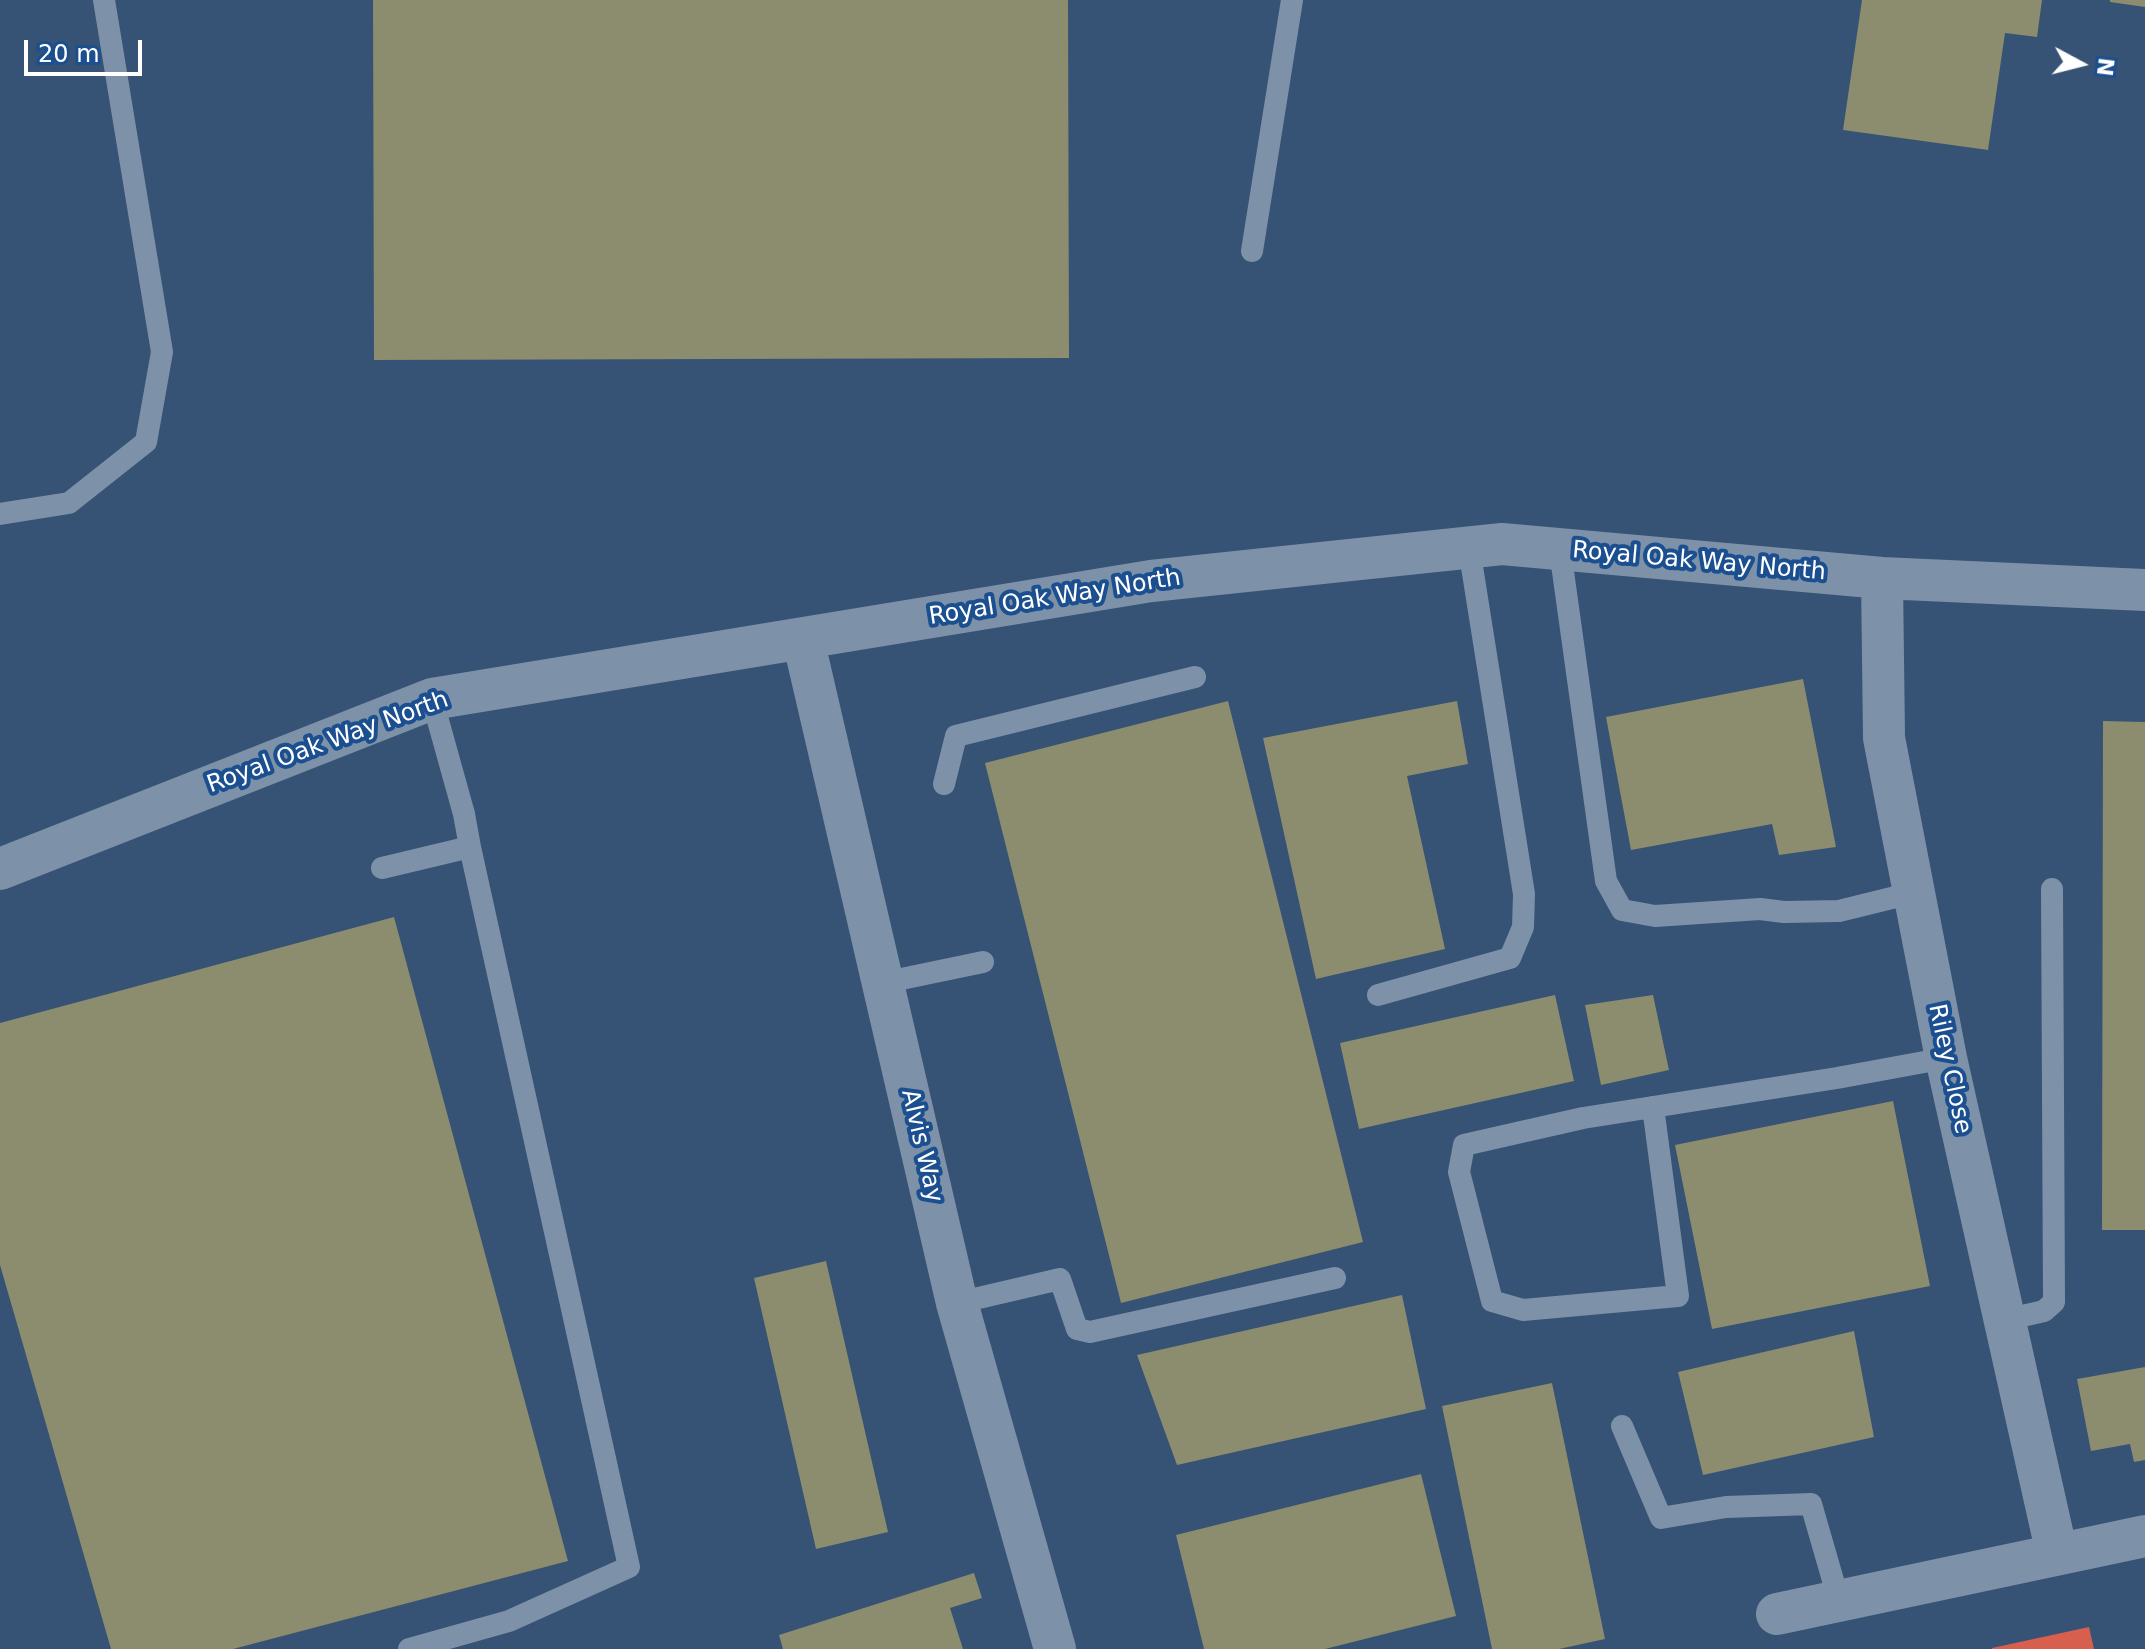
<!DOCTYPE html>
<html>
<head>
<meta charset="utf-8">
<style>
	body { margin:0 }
	#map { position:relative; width:2145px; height:1649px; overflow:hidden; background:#365274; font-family:"DejaVu Sans",sans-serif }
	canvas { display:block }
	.north { position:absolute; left:2041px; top:24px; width:80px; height:80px; -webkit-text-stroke:6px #1b4f8f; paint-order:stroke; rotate:97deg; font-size:22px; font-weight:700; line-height:32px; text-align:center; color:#fff }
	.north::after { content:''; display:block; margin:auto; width:28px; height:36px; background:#fff; clip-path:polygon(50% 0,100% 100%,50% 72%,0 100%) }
	.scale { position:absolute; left:24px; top:40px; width:118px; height:36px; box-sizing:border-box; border:4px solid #fff; border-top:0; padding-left:10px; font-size:24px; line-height:28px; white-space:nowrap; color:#fff; -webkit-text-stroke:6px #1b4f8f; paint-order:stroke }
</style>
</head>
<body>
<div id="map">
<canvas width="2145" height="1649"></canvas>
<div class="north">N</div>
<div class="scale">20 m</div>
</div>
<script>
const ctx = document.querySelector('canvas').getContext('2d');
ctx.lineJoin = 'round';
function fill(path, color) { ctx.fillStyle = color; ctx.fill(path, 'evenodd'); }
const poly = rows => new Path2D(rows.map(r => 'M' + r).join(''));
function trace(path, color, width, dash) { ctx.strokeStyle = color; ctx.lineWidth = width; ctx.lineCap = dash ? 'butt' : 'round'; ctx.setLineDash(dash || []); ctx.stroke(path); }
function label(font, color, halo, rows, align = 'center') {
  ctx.font = font + ' "DejaVu Sans",sans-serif'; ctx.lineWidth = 8; ctx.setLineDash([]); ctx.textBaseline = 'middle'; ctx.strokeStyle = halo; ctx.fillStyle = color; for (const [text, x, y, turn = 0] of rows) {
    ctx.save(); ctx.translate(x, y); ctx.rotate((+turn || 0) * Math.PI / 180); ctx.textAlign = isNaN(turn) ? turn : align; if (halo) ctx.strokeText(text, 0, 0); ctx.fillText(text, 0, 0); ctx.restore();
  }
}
const shops = poly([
	[2089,1627,2094,1649,1992,1649,1992,1648]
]);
const industry = poly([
	[373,0,1068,0,1069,358,374,360],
	[1862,0,2042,0,2037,37,2005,33,1988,150,1843,130],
	[2110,0,2145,0,2145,7,2110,2],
	[1803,679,1836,847,1779,855,1772,824,1631,850,1606,717],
	[1228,701,1363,1242,1121,1303,985,763],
	[1457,701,1468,764,1407,776,1445,949,1316,979,1263,738],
	[2103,721,2145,722,2145,1230,2102,1230],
	[394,917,568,1561,233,1649,111,1649,0,1265,0,1023],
	[1555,995,1574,1081,1359,1129,1340,1043],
	[1653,995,1669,1070,1601,1085,1585,1005],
	[1893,1101,1930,1286,1712,1329,1675,1145],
	[826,1261,888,1532,816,1549,754,1278],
	[1402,1295,1426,1409,1177,1465,1137,1355],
	[1854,1331,1874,1437,1703,1475,1678,1372],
	[2145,1367,2145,1460,2134,1462,2130,1444,2091,1451,2077,1379],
	[1552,1383,1605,1639,1559,1649,1492,1649,1442,1406],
	[1421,1474,1456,1616,1325,1649,1204,1649,1176,1535],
	[974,1573,982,1598,950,1608,963,1649,783,1649,779,1635]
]);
const service = poly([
	[1252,251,1292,0],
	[0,514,69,503,146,442,162,352,104,0],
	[1560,550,1606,881,1622,910,1655,916,1760,909,1784,912,1839,911,1912,893],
	[944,784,956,736,1195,677],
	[382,868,470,847,464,814,432,699],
	[882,983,983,962],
	[1378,995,1510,958,1523,927,1524,894,1469,548],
	[1653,1107,1678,1296,1523,1310,1492,1301,1459,1172,1464,1145,1583,1118,1653,1107,1837,1078,1946,1058],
	[957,1303,1060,1279,1077,1329,1090,1332,1335,1278],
	[2005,1320,2044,1311,2054,1302,2052,889],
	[1622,1426,1661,1518,1726,1507,1811,1504,1839,1601],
	[409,1649,509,1621,629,1567,470,847]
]);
const minor = poly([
	[1882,578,1884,738,1946,1058,2057,1554],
	[803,639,957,1303,1055,1649],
	[0,869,432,699,1151,581,1502,544,1882,578,2145,590],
	[1777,1614,2145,1536]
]);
const streetNames = [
	["Royal Oak Way North",1699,562,5],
	["Royal Oak Way North",1055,598,-9],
	["Royal Oak Way North",328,743,-20],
	["Riley Close",1949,1069,78],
	["Alvis Way",921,1146,77]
];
fill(shops, '#d6604d');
fill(industry, '#8c8c6e');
trace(service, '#7d92a8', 22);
trace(minor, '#7d92a8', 42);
label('24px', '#fff', '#1b4f8f', streetNames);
</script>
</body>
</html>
